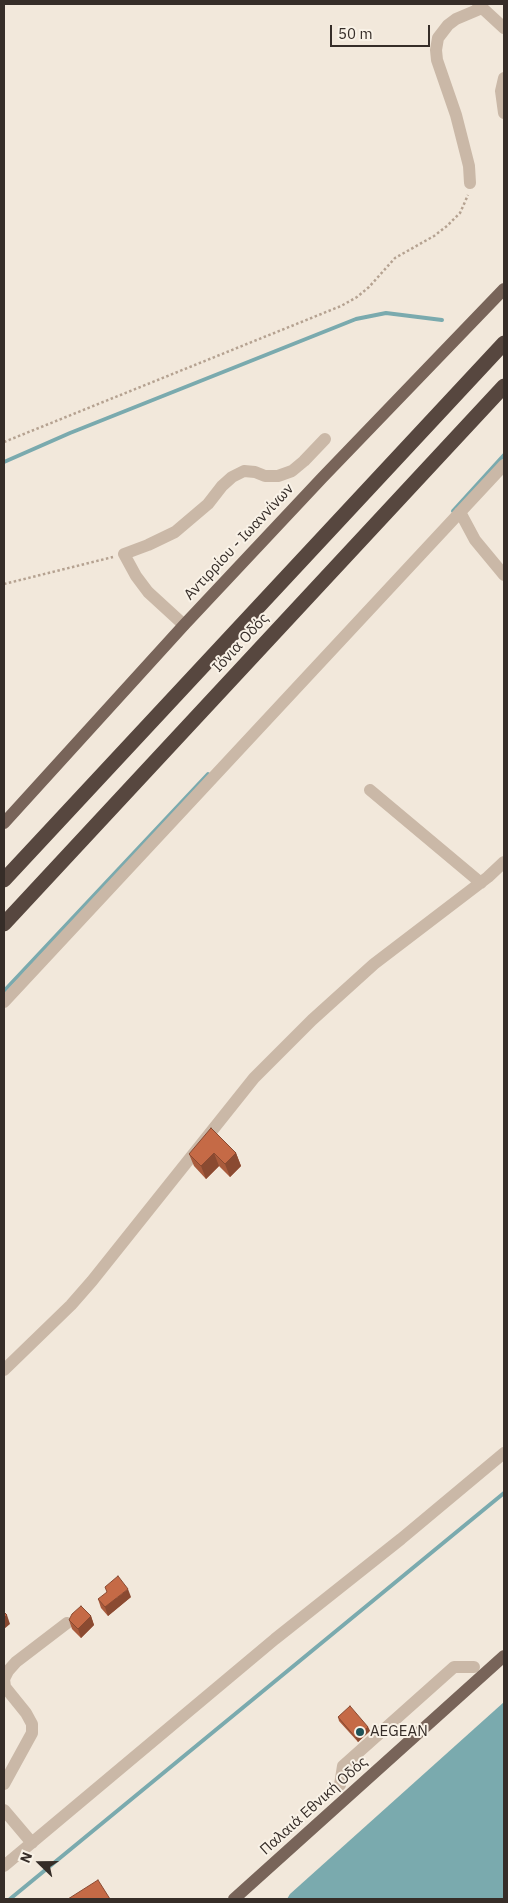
<!DOCTYPE html>
<html>
<head>
<meta charset="utf-8">
<style>
	body { margin:0 }
	#map { position:relative; width:508px; height:1903px; overflow:hidden; background:#f2e8db; font-family:"IBM Plex Sans",sans-serif }
	canvas { display:block }
	.frame { position:absolute; inset:0; border:5px solid #362d28; pointer-events:none }
	.north { position:absolute; left:15px; top:1838px; width:50px; height:50px; -webkit-text-stroke:4px #f9f2e7; paint-order:stroke; rotate:292deg; font-size:14px; font-weight:700; line-height:20px; text-align:center; color:#362d28 }
	.north::after { content:''; display:block; margin:auto; width:18px; height:22px; background:#362d28; clip-path:polygon(50% 0,100% 100%,50% 72%,0 100%) }
	.scale { position:absolute; left:330px; top:25px; width:100px; height:22px; box-sizing:border-box; border:2px solid #362d28; border-top:0; padding-left:6px; font-size:15px; line-height:18px; white-space:nowrap; color:#362d28; -webkit-text-stroke:4px #f9f2e7; paint-order:stroke }
</style>
</head>
<body>
<div id="map">
<canvas width="508" height="1903"></canvas>
<div class="frame"></div>
<div class="north">N</div>
<div class="scale">50 m</div>
</div>
<script>
const ctx = document.querySelector('canvas').getContext('2d');
ctx.lineJoin = 'round';
function fill(path, color) { ctx.fillStyle = color; ctx.fill(path, 'evenodd'); }
const poly = rows => new Path2D(rows.map(r => 'M' + r).join(''));
function trace(path, color, width, dash) { ctx.strokeStyle = color; ctx.lineWidth = width; ctx.lineCap = dash ? 'butt' : 'round'; ctx.setLineDash(dash || []); ctx.stroke(path); }
function label(font, color, halo, rows, align = 'center') {
  ctx.font = font + ' "IBM Plex Sans",sans-serif'; ctx.lineWidth = 4; ctx.setLineDash([]); ctx.textBaseline = 'middle'; ctx.strokeStyle = halo; ctx.fillStyle = color; for (const [text, x, y, turn = 0] of rows) {
    ctx.save(); ctx.translate(x, y); ctx.rotate((+turn || 0) * Math.PI / 180); ctx.textAlign = isNaN(turn) ? turn : align; if (halo) ctx.strokeText(text, 0, 0); ctx.fillText(text, 0, 0); ctx.restore();
  }
}
const water = poly([
	[504,1702,504,1899,287,1899,290,1894]
]);
const stream = poly([
	[4,462,70,433,356,319,386,313,442,320],
	[453,511,504,455],
	[4,991,208,774],
	[10,1899,504,1493]
]);
const path = poly([
	[4,442,341,306,357,297,369,287,395,258,434,236,447,226,460,213,468,195],
	[4,584,113,557]
]);
const minor = poly([
	[478,4,504,28],
	[504,78,501,91,504,113],
	[470,183,469,166,456,115,437,60,436,50,438,38,448,25,456,19,482,8],
	[460,512,475,540,504,575],
	[184,625,148,592,136,576,124,554,148,545,175,532,208,504,222,486,232,477,244,471,255,472,265,476,278,476,292,471,304,461,325,439],
	[370,790,481,883],
	[4,1002,504,465],
	[4,1370,71,1305,92,1281,254,1078,312,1020,374,964,488,877,504,862],
	[4,1784,32,1733,32,1724,26,1713,5,1687,4,1679,8,1671,16,1662,67,1623],
	[340,1785,343,1766,454,1667,474,1667],
	[4,1810,32,1843],
	[4,1866,275,1639,401,1539,504,1453]
]);
const major = poly([
	[4,823,184,625,322,478,504,289],
	[234,1899,504,1656]
]);
const highway = poly([
	[4,880,504,343],
	[4,924,504,386]
]);
const wall = poly([
	[236,1153,241,1166,230,1177,219,1166,206,1179,194,1166,189,1154],
	[131,1597,108,1616,101,1608,98,1599],
	[91,1616,94,1625,81,1638,72,1629,69,1620],
	[338,1717,368,1727,370,1731,358,1742,339,1721]
]);
const shadedWall = poly([
	[214,1153,219,1166,206,1179,201,1166],
	[236,1153,241,1166,230,1177,225,1164],
	[128,1589,131,1597,108,1616,105,1607],
	[7,1615,10,1624,4,1629,4,1618],
	[91,1616,94,1625,81,1638,78,1629],
	[368,1727,370,1731,358,1742,356,1738]
]);
const building = poly([
	[211,1128,236,1153,225,1164,214,1153,201,1166,189,1154,211,1128],
	[118,1576,128,1589,105,1607,98,1599,107,1592,105,1587,118,1576],
	[81,1606,91,1616,78,1629,69,1620,72,1614,81,1606],
	[4,1612,7,1615,4,1618,4,1612],
	[350,1706,368,1727,356,1738,338,1717,350,1706],
	[98,1880,110,1899,68,1899,98,1880]
]);
const markers = [
	[360,1732,5,"#1d5157"]
];
const streetNames = [
	["Αντιρρίου - Ιωαννίνων",239,542,-47],
	["Ιόνια Οδός",241,643,-47],
	["Παλαιά Εθνική Οδός",314,1806,-42]
];
const poiNames = [
	["AEGEAN",370,1732]
];
fill(water, '#7aaaae');
trace(stream, '#7aaaae', 4);
trace(path, '#b5a291', 2.5, [2.5, 2.5]);
trace(minor, '#cab8a7', 12);
trace(major, '#786459', 12);
trace(highway, '#57473f', 15);
fill(wall, '#a95b3c');
fill(shadedWall, '#8a4a31');
fill(building, '#c56a46');
trace(building, '#8a4a31', 1);
for (const [x, y, r, color] of markers) { const dot = new Path2D(); dot.arc(x, y, r, 0, 2 * Math.PI); ctx.fillStyle = color; ctx.fill(dot); trace(dot, '#f9f2e7', 2); }
label('15px', '#362d28', '#f9f2e7', streetNames);
label('15px', '#362d28', '#f9f2e7', poiNames, 'left');
</script>
</body>
</html>
